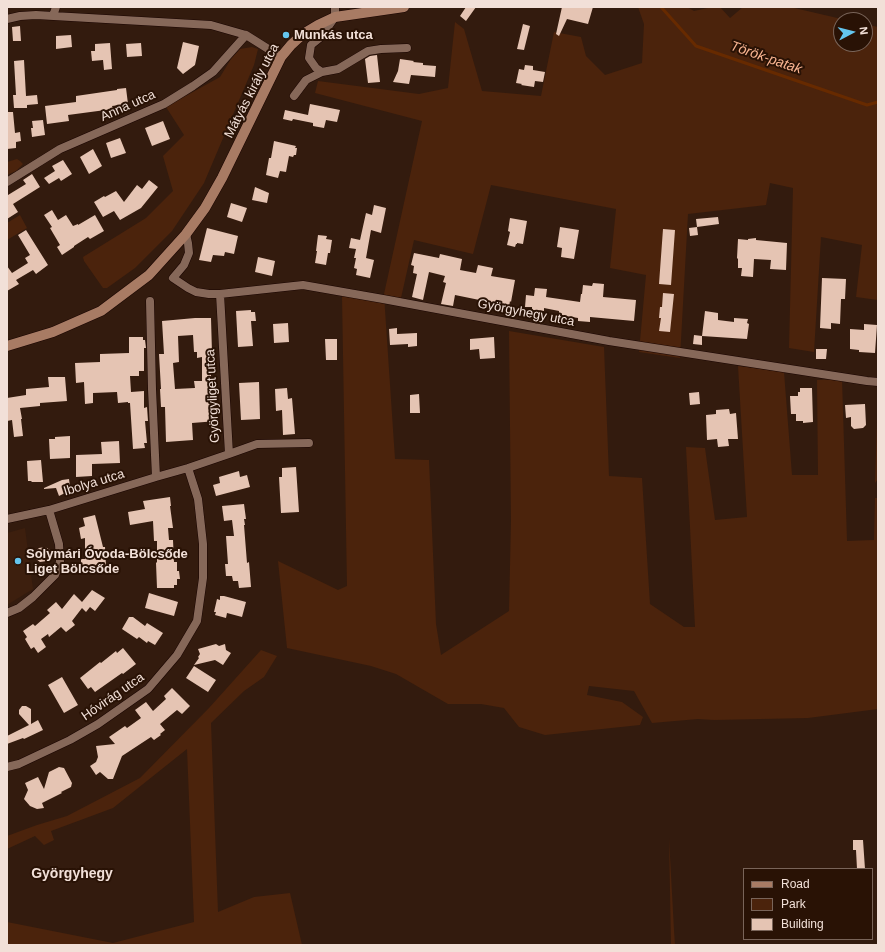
<!DOCTYPE html>
<html>
<head>
<meta charset="utf-8">
<style>
	body { margin:0 }
	#map { position:relative; width:885px; height:952px; overflow:hidden; background:#331b0e; font-family:Arial,sans-serif }
	canvas { display:block }
	.frame { position:absolute; inset:0; border:8px solid #f2e0d8; pointer-events:none }
	.legend { position:absolute; left:743px; top:868px; width:130px; height:72px; box-sizing:border-box; background:#291205; border:1px solid #796459; margin:0; padding:5px 7px; list-style:none; font-size:12px; color:#f2e0d8 }
	.legend li { display:flex; align-items:center; gap:8px; height:20px }
	.legend b { width:20px; border:1px solid #796459 }
	.north { position:absolute; left:833px; top:12px; width:40px; height:40px; box-sizing:border-box; background:#291205; border:1px solid #796459; border-radius:50%; rotate:83deg; font-size:11px; font-weight:700; line-height:16px; text-align:center; color:#f2e0d8 }
	.north::after { content:''; display:block; margin:auto; width:14px; height:18px; background:#64c5ee; clip-path:polygon(50% 0,100% 100%,50% 72%,0 100%) }
</style>
</head>
<body>
<div id="map">
<canvas width="885" height="952"></canvas>
<div class="frame"></div>
<ul class="legend">
<li><b style="height:5px;background:#a87b64"></b>Road</li>
<li><b style="height:11px;background:#4b230c"></b>Park</li>
<li><b style="height:11px;background:#e5c4b3"></b>Building</li>
</ul>
<div class="north">N</div>
</div>
<script>
const ctx = document.querySelector('canvas').getContext('2d');
ctx.lineJoin = 'round';
function fill(path, color) { ctx.fillStyle = color; ctx.fill(path, 'evenodd'); }
const poly = rows => new Path2D(rows.map(r => 'M' + r).join(''));
function trace(path, color, width, dash) { ctx.strokeStyle = color; ctx.lineWidth = width; ctx.lineCap = dash ? 'butt' : 'round'; ctx.setLineDash(dash || []); ctx.stroke(path); }
function label(font, color, halo, rows, align = 'center') {
  ctx.font = font + ' Arial,sans-serif'; ctx.lineWidth = 4; ctx.setLineDash([]); ctx.textBaseline = 'middle'; ctx.strokeStyle = halo; ctx.fillStyle = color; for (const [text, x, y, turn = 0] of rows) {
    ctx.save(); ctx.translate(x, y); ctx.rotate((+turn || 0) * Math.PI / 180); ctx.textAlign = isNaN(turn) ? turn : align; if (halo) ctx.strokeText(text, 0, 0); ctx.fillText(text, 0, 0); ctx.restore();
  }
}
const built = poly([
	[25,528,33,589,7,605,7,533]
]);
const green = poly([
	[638,7,687,7,694,11,712,7,720,7,730,18,743,7,790,7,846,20,841,20,841,44,865,44,865,24,878,27,878,300,856,297,862,245,821,237,814,352,789,348,793,188,770,183,766,205,688,214,680,358,639,352,646,275,610,268,616,209,491,185,473,254,414,240,401,298,384,295,395,459,429,460,436,624,441,655,509,611,511,521,509,331,604,347,609,476,642,478,650,604,684,627,695,627,686,447,705,448,715,520,747,517,738,366,784,372,792,475,818,475,817,380,842,379,847,541,874,540,875,498,878,498,878,709,808,718,714,720,698,719,652,723,634,691,589,686,587,695,622,702,643,717,640,725,545,735,519,727,504,708,481,704,448,704,396,674,371,666,287,648,278,561,338,590,347,586,342,296,375,298,384,301,384,294,422,121,315,93,318,81,419,94,448,88,455,22,464,29,482,91,541,96,554,32,581,37,586,56,605,75,642,63,644,24],
	[252,47,258,49,254,65,204,183,172,231,135,268,107,288,103,288,84,261,83,257,146,218,173,191,163,156,184,135,166,107,220,77,231,59,240,49],
	[17,159,20,161,23,164,16,171,7,175,7,162],
	[20,215,27,228,7,240,7,223],
	[878,391,878,479,875,483],
	[261,650,277,656,264,677,244,691,211,723,218,912,254,897,290,893,302,945,7,945,7,922,113,943,194,922,187,749,113,808,51,831,54,840,44,845,35,836,7,849,7,836,37,825,67,816,140,778,209,708],
	[669,838,674,930,675,945,671,945]
]);
const stream = poly([
	[661,7,696,46,867,105,878,102]
]);
const building = poly([
	[466,7,476,7,466,21,460,16],
	[562,7,593,7,588,24,567,19,559,36,556,34],
	[523,24,530,26,524,50,517,49],
	[20,26,21,41,13,41,12,27],
	[71,35,72,47,56,49,56,36],
	[183,42,199,46,195,65,183,74,177,68],
	[110,43,112,69,104,70,103,60,92,61,91,51,95,51,95,44],
	[141,43,142,56,127,57,126,44],
	[377,55,380,82,368,83,365,59,370,56],
	[400,59,414,61,413,62,423,63,423,65,436,66,435,77,411,75,409,84,393,82,398,71],
	[24,60,26,96,37,95,38,104,27,105,27,108,14,108,13,95,16,95,14,61],
	[525,65,533,66,533,70,545,72,543,82,535,81,534,87,521,85,522,84,516,83,519,69,524,70],
	[126,88,128,104,112,106,113,109,68,115,69,121,47,124,45,106,76,102,76,96,117,90,117,89],
	[310,104,340,110,337,122,326,120,324,128,313,126,313,123,293,119,292,121,283,119,285,110,308,115],
	[7,112,13,112,15,133,20,132,21,141,16,142,16,148,7,149],
	[43,120,45,135,32,137,31,128,33,128,32,121],
	[163,121,170,139,152,146,145,128],
	[120,138,126,153,111,158,106,143],
	[274,141,296,146,295,148,297,148,296,155,294,155,293,157,289,156,286,172,280,171,278,178,266,175,269,158,271,158],
	[93,149,102,166,89,174,80,157],
	[63,160,72,174,61,181,59,178,49,184,44,178,55,171,52,166],
	[32,174,40,187,13,204,18,212,7,219,7,194,8,195,26,184,23,180],
	[149,180,158,187,141,208,120,220,114,211,103,217,94,202,104,196,105,197,116,191,124,202,137,185,142,189],
	[255,187,269,193,267,203,252,200],
	[231,203,247,208,242,222,227,217],
	[374,205,386,208,381,233,371,230,366,258,374,260,370,278,356,275,357,269,354,268,356,258,354,258,356,249,349,248,351,238,360,240,366,213,372,215],
	[52,210,58,220,66,215,73,226,78,224,78,225,95,215,104,231,90,239,88,237,74,246,74,247,62,255,57,247,60,245,50,228,52,227,44,215],
	[718,217,719,224,697,227,696,219],
	[510,218,527,221,523,244,517,243,517,244,516,244,515,247,507,245,510,232,508,231],
	[560,227,579,230,574,259,561,257,562,248,557,247],
	[697,227,698,235,690,236,689,228],
	[207,228,238,236,234,254,225,252,224,256,213,255,211,262,199,260],
	[663,229,675,230,671,285,659,284],
	[26,230,48,265,36,274,33,270,16,280,19,284,7,291,7,266,12,273,28,263,25,258,30,255,18,235],
	[318,235,327,236,326,239,332,240,330,253,328,253,326,265,315,263,317,251,316,251],
	[756,238,756,240,787,243,786,270,770,269,771,260,754,259,753,277,741,276,742,268,738,268,738,259,737,258,738,239,748,240,748,239],
	[414,253,439,258,440,254,462,259,460,270,476,273,478,265,493,268,491,276,515,280,511,302,510,301,509,307,499,305,499,304,455,295,453,306,441,304,446,283,443,282,445,276,429,272,423,300,412,297,417,274,413,273,414,266,411,265],
	[258,257,275,261,272,276,255,272],
	[822,278,846,279,845,299,841,299,840,324,831,323,831,329,820,328],
	[593,283,604,284,603,297,636,300,634,321,590,317,590,322,578,321,578,318,559,315,559,311,544,308,544,311,532,310,532,307,525,307,526,295,534,296,535,288,547,289,546,297,580,302,581,294,582,294,583,285,592,286],
	[663,293,674,294,670,332,659,331,661,318,659,318,660,307,662,307],
	[251,310,251,312,255,312,256,321,251,321,253,346,238,347,236,311],
	[705,311,718,313,718,320,734,322,734,318,748,319,747,323,749,324,747,339,702,336],
	[195,318,211,318,212,353,211,353,211,380,216,380,217,397,216,397,217,421,192,423,193,440,166,442,165,407,161,407,160,389,161,389,159,354,164,354,162,321],
	[193,335,194,352,197,352,197,358,202,357,202,381,194,381,195,388,175,389,173,363,179,362,178,336],
	[288,323,289,342,274,343,273,324],
	[864,324,877,325,875,353,859,352,859,350,850,349,850,329,864,330],
	[397,328,397,334,417,333,417,346,408,347,408,344,390,345,389,329],
	[694,335,702,336,702,345,693,344],
	[129,337,143,337,143,340,145,340,146,348,144,348,144,371,139,371,139,376,130,376,131,392,144,391,144,408,147,407,148,421,145,421,147,443,144,443,145,448,133,449,130,403,128,403,128,402,118,403,117,392,93,393,93,403,85,404,84,382,76,383,75,363,100,362,100,354,129,353],
	[494,337,495,358,480,359,479,349,470,350,470,339],
	[325,339,337,339,337,360,326,360],
	[816,349,827,349,826,359,816,359],
	[48,377,65,377,67,401,40,403,40,406,20,408,22,419,21,419,23,436,14,437,12,420,7,421,7,398,26,395,26,389,49,387],
	[259,382,260,419,241,420,239,383],
	[287,388,288,399,292,398,295,434,283,435,282,410,276,411,275,389],
	[800,388,812,388,813,422,803,423,803,421,796,421,796,414,791,414,790,396,798,396,798,392,800,392],
	[699,392,700,404,690,405,689,393],
	[419,394,420,413,410,413,410,395],
	[865,404,866,425,863,428,854,429,851,426,851,417,846,418,845,405],
	[729,409,730,414,736,413,738,439,728,439,729,446,718,447,717,439,707,440,706,415,716,414,716,410],
	[70,436,70,458,50,459,49,439,55,439,55,437],
	[119,441,120,463,92,464,92,476,76,477,76,455,102,454,101,442],
	[41,460,43,482,32,482,31,481,28,481,27,461],
	[296,467,299,512,281,513,279,477,282,477,282,468],
	[239,471,240,477,247,475,250,487,216,496,213,485,220,483,219,477],
	[69,479,70,487,65,487,67,492,59,496,56,488,44,489,44,488,62,480],
	[170,497,171,506,170,506,173,528,168,528,169,540,173,540,174,562,177,562,177,571,179,571,180,579,177,579,177,585,174,585,174,588,157,588,156,563,157,562,157,541,154,541,153,521,130,525,128,512,145,509,143,501],
	[244,504,246,519,244,519,245,525,244,525,247,563,249,562,251,587,239,588,238,581,233,581,232,576,226,576,225,564,228,564,226,536,234,536,232,520,224,521,222,506],
	[95,515,103,547,105,547,106,566,81,567,81,559,85,559,85,538,81,539,79,528,85,526,83,518],
	[45,547,50,550,51,557,47,561,40,562,36,559,35,552,39,548],
	[92,590,105,598,95,611,90,607,86,612,82,608,72,621,75,625,66,632,61,627,49,637,48,634,41,639,46,647,38,653,34,647,31,649,25,639,27,637,23,631,33,624,35,626,50,613,47,610,56,602,62,609,74,594,82,602],
	[149,593,178,602,174,616,145,608],
	[220,596,224,596,246,602,242,617,227,613,226,618,215,615,216,612,214,612,217,599,220,600],
	[129,617,133,617,145,626,147,623,163,633,155,645,148,641,147,643,139,637,137,639,122,629],
	[216,644,219,646,225,644,226,650,231,653,223,665,215,660,194,665,199,658,198,657,200,654,198,649],
	[123,648,136,664,123,674,122,673,95,692,91,687,88,689,80,678,100,662,101,663,116,651,117,653],
	[194,666,216,680,208,692,186,678],
	[62,677,78,705,64,713,48,685],
	[172,688,190,706,182,714,177,710,160,724,165,730,160,734,161,735,154,740,151,737,122,756,113,779,108,779,100,772,96,775,90,766,96,762,98,757,96,746,115,744,109,737,125,726,127,728,141,718,135,710,146,702,153,711,166,699,164,696],
	[22,706,26,706,31,709,31,724,38,720,43,730,24,739,23,738,7,744,7,736,29,725,19,714,19,710],
	[59,767,64,768,72,783,71,787,61,792,62,793,42,803,44,808,37,809,30,806,24,799,28,790,25,783,38,777,44,789,49,772],
	[853,840,863,840,865,869,857,869,856,850,853,850]
]);
const minor = poly([
	[335,7,335,17,321,37,311,45,309,58,316,68,322,72,338,69,368,51,381,49,407,48],
	[53,16,56,7],
	[7,19,20,16,36,15,211,25,246,35,281,57],
	[294,96,306,80,322,72],
	[7,182,60,149,164,104,193,86,213,72,246,35],
	[186,234,188,243,189,253,184,265,173,278,188,288,196,292,209,294,220,294,303,285,383,299,609,341,867,381,878,382],
	[150,301,152,389,156,477],
	[229,454,257,444,309,443],
	[7,519,49,510,156,477,188,468,229,454,220,294],
	[7,613,19,608,33,597,55,575,60,562,59,544,49,510],
	[7,767,19,764,70,740,98,724,148,689,177,655,197,621,203,578,203,544,198,499,188,468]
]);
const secondary = poly([
	[7,346,53,332,101,311,149,275,186,234,205,208,222,178,281,57,291,45,303,34,318,25,335,17,404,7]
]);
const markers = [
	[286,35,4,"#64c5ee"],
	[18,561,4,"#64c5ee"]
];
const poiNames = [
	["Munkás utca",294,35],
	["Solymári Óvoda-Bölcsőde",26,554],
	["Liget Bölcsőde",26,569]
];
const streetNames = [
	["Mátyás király utca",252,91,-63],
	["Anna utca",128,106,-24],
	["Györgyhegy utca",526,313,11],
	["Györgyliget utca",213,396,-93],
	["Ibolya utca",94,483,-17],
	["Hóvirág utca",113,697,-35]
];
const waterNames = [
	["Török-patak",766,58,19]
];
const neighbourhoodNames = [
	["Györgyhegy",72,874]
];
fill(built, '#3d1f0e');
fill(green, '#4b230c');
trace(stream, '#672a00', 3);
fill(building, '#e5c4b3');
trace(minor, '#1a0500', 9);
trace(secondary, '#1a0500', 11);
trace(minor, '#866859', 8);
trace(secondary, '#a87b64', 10);
for (const [x, y, r, color] of markers) { const dot = new Path2D(); dot.arc(x, y, r, 0, 2 * Math.PI); ctx.fillStyle = color; ctx.fill(dot); trace(dot, '#291205', 1.5); }
label('bold 13px', '#f2e0d8', '#291205', poiNames, 'left');
label('13px', '#f2e0d8', '#291205', streetNames);
label('italic 14px', '#f9b491', '#291205', waterNames);
label('bold 14px', '#f2e0d8', '#291205', neighbourhoodNames);
</script>
</body>
</html>
